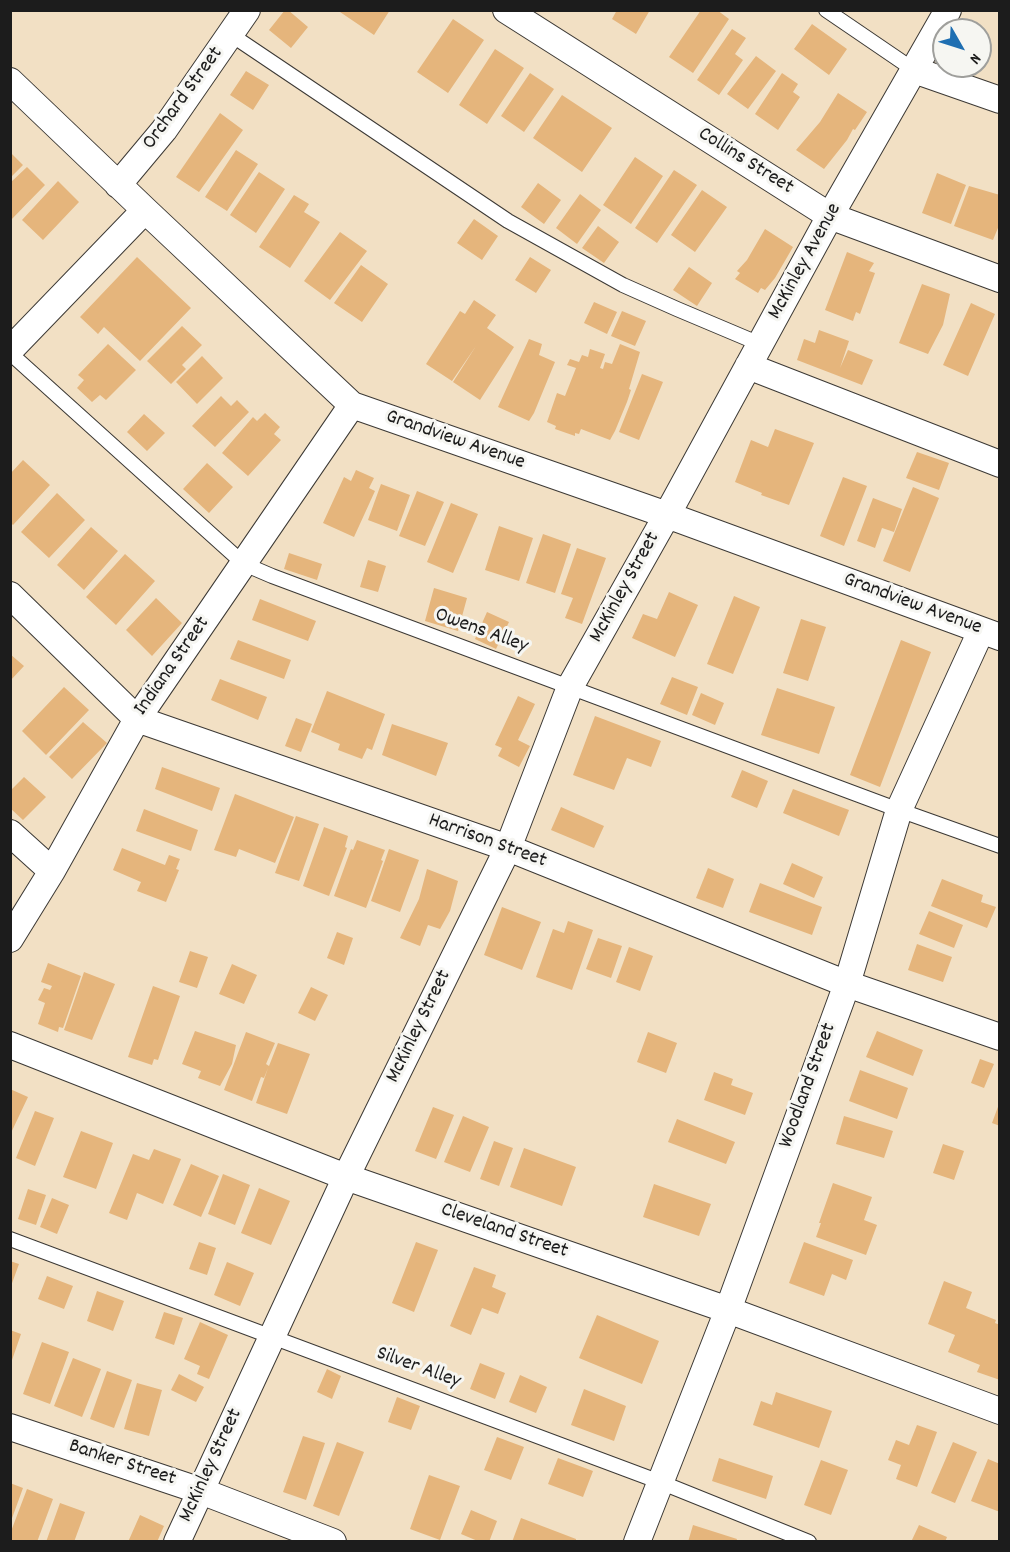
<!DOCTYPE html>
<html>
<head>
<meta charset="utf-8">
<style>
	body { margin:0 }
	#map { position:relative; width:1010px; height:1552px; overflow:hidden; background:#f2e0c4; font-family:Dekko,sans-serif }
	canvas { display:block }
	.frame { position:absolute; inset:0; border:12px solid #1c1c1c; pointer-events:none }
	.north { position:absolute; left:932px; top:18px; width:60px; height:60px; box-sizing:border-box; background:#f6f6f2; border:2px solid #9f9f9c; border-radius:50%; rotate:129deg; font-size:16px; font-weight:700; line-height:24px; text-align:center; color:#1c1c1c }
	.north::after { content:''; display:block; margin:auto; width:21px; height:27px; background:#1f6fb2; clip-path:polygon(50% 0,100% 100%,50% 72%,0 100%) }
</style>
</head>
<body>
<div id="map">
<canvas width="1010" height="1552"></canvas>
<div class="frame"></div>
<div class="north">N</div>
</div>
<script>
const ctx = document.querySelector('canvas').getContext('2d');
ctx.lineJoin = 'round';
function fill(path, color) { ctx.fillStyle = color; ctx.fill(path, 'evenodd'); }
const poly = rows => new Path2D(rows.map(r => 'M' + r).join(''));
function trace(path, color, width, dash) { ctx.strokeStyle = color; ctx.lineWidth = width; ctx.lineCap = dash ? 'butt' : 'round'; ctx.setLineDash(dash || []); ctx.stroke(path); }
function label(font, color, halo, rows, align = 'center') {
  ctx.font = font + ' Dekko,sans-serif'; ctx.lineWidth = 6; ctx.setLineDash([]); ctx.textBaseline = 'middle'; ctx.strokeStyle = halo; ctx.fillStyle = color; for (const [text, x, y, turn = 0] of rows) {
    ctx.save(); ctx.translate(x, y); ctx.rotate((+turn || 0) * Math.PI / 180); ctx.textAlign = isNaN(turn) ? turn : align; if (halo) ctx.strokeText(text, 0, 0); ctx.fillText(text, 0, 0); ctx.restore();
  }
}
const building = poly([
	[285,10,288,10,308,27,291,48,269,30],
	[341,10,390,10,374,35,340,12],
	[617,10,650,10,636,34,612,19],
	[701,10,717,10,729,19,693,73,669,57],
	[453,19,484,40,448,93,417,72],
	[812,24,847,49,829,75,794,49],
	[732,29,746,38,735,54,743,60,719,95,697,80],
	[495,49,524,68,487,124,459,105],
	[756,56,776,71,748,109,727,94],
	[246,71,269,85,253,110,230,95],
	[530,73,554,89,524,132,501,116],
	[782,73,798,84,793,92,800,97,778,130,755,114],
	[838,93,867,112,855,130,853,129,847,140,824,169,796,150,820,122],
	[562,95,612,128,582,172,533,138],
	[220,113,243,130,199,192,176,177],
	[236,150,258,164,227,211,205,197],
	[10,152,23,165,10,178],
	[635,157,663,176,631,224,603,205],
	[27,167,45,185,10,221,10,183],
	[674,170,697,185,657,243,635,228],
	[259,172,285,189,256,233,230,215],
	[937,173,966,185,951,224,922,213],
	[58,181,79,202,43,240,22,220],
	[538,183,561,200,544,224,521,207],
	[969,186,1000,195,1000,223,993,240,954,226],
	[702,190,727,207,695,252,671,235],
	[580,194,601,210,577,244,556,228],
	[294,195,309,204,304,212,320,222,290,268,259,247],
	[474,219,498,236,482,260,457,243],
	[598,226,619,242,604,263,582,248],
	[765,229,793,247,775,278,765,290,761,288,758,293,735,279,740,273,737,271,747,260],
	[340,232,367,251,330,300,304,281],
	[847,252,874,263,869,271,875,273,860,314,856,312,853,321,825,310],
	[137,257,191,308,140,361,104,327,98,334,80,317],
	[530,257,551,270,536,293,515,280],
	[361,265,388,284,362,322,334,303],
	[689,267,712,283,697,306,673,290],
	[922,284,950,294,943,325,928,354,899,343],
	[474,300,496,315,487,328,514,347,480,400,453,382,476,346,452,381,426,364,460,311,465,314],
	[594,302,617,312,607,334,584,323],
	[971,303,995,314,968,376,943,365],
	[622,311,646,321,635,346,611,336],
	[182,326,202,345,182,365,186,369,171,384,147,361],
	[819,330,849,341,840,368,848,350,873,360,862,385,797,360,804,339,815,343],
	[529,339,542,344,539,355,555,362,534,413,529,421,498,407],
	[108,344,136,370,106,400,100,395,92,402,77,388,84,380,78,375],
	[620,344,640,352,629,389,631,390,627,402,615,431,610,440,581,429,579,434,575,433,575,436,555,429,556,426,547,422,557,393,565,396,576,368,567,365,570,359,579,362,582,355,588,357,590,349,605,354,600,368,603,369,605,362,612,364],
	[202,356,223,378,197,404,176,382],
	[642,374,663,382,639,440,619,432],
	[221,396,231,406,237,400,249,412,215,447,192,426],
	[265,413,280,427,274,434,281,440,248,476,222,453,253,417,257,421],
	[144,414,165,433,147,451,127,432],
	[775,429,814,443,789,505,761,495,762,493,735,482,751,440,768,447],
	[917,452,949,463,939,490,906,478],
	[23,460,50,485,13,525,10,522,10,474],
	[207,463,233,487,209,513,183,489],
	[356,470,374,478,369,488,375,491,354,537,323,523,344,477,351,481],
	[843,477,867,486,844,546,820,536],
	[381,484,410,495,397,531,368,520],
	[913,487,939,498,910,572,883,561],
	[417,491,444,502,425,546,399,536],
	[57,493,85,520,49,558,21,532],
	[873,498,902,509,894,532,882,528,875,548,857,541],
	[451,503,478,514,453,573,427,562],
	[499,526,533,538,519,581,485,570],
	[91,527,118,551,84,590,57,565],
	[543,534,571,544,555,593,526,583],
	[577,548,606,558,582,624,565,618,573,598,561,594],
	[289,553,322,564,317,580,284,569],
	[125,554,155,581,116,625,86,597],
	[368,560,386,566,378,592,360,587],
	[434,588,467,598,458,631,425,621],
	[669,592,698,605,675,657,632,638,643,614,657,619],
	[734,596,760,607,733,674,707,664],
	[156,598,182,623,152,656,126,630],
	[260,599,316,621,308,641,252,620],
	[487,612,509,622,496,649,475,639],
	[801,619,826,627,808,681,783,673],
	[238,640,291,660,284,679,230,659],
	[901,640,931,652,880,787,850,775],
	[10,654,24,666,10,681],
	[672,677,698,687,687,715,660,704],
	[220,679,267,697,258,720,211,700],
	[64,687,89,710,46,755,22,731],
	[777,688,835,707,819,754,761,735],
	[327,691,385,714,372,750,367,748,362,759,338,750,340,744,311,732],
	[701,693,724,703,715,725,692,715],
	[518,696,535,704,518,740,530,746,519,767,498,756,502,748,495,745],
	[595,716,661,741,651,767,627,758,614,790,573,775],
	[296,718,312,724,301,752,285,746],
	[83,722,107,743,72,779,49,757],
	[392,724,448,743,436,776,382,755],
	[162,767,220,788,212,811,155,789],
	[742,770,768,781,757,808,731,797],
	[24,777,46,797,23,820,10,808,10,791],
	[793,789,849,810,839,836,783,813],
	[235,794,294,817,275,863,239,849,236,857,214,850],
	[561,807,604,826,594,848,551,830],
	[144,809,198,830,191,851,136,831],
	[296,816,319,824,299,881,275,873],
	[324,827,348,836,345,847,347,848,329,896,303,886],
	[357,840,385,850,381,860,383,861,366,908,334,896,351,849,353,850],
	[122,848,165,865,169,855,180,859,176,869,179,870,166,902,137,891,141,882,113,870],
	[389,849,419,860,400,912,371,901],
	[792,863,823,877,814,898,783,884],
	[708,868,734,879,723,908,696,898],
	[427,869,458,881,450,911,440,929,428,925,420,946,400,938,419,899],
	[942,879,983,895,981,902,996,907,987,928,931,906],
	[760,883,822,907,812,935,749,912],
	[502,907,541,922,522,970,484,955],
	[929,911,963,925,954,948,919,934],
	[568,921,593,930,572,990,536,977,553,929,564,933],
	[337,932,353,938,344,965,327,958],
	[598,938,622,946,611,978,586,969],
	[917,944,952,957,943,982,908,970],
	[629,947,653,956,640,991,616,982],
	[190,951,208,957,197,988,179,982],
	[48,963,81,976,63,1028,59,1027,58,1032,38,1024,45,1003,38,1000,44,988,50,990,52,986,41,982],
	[232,964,257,975,244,1004,219,994],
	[84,972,115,984,92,1040,64,1030],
	[153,986,180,996,158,1060,154,1059,152,1065,128,1057],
	[311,987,328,995,315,1021,298,1013],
	[195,1031,236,1045,232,1064,220,1086,198,1078,201,1071,182,1064],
	[877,1031,923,1050,913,1076,866,1057],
	[246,1032,275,1043,266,1064,269,1066,278,1043,310,1054,287,1114,256,1103,268,1068,264,1078,261,1077,252,1101,224,1090],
	[648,1032,677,1043,666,1073,637,1062],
	[980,1059,994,1064,984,1088,971,1083],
	[860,1070,908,1088,897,1119,849,1101],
	[714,1072,733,1079,731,1085,753,1093,745,1115,704,1100],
	[10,1089,28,1097,10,1135],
	[999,1104,1000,1104,1000,1126,992,1123],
	[433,1107,454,1115,436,1159,415,1151],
	[35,1111,54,1118,35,1166,16,1158],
	[463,1116,489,1127,470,1172,444,1162],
	[844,1116,893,1131,884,1158,836,1144],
	[677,1119,735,1142,726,1164,668,1142],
	[81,1131,113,1143,96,1189,63,1177],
	[494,1141,513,1148,499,1186,480,1179],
	[943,1144,964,1151,954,1180,933,1173],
	[524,1148,576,1167,562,1206,510,1187],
	[154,1149,181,1159,163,1204,137,1193,127,1220,109,1213,133,1154,149,1160],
	[191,1164,219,1176,201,1217,173,1205],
	[223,1174,250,1185,235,1225,208,1214],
	[833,1183,872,1197,864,1220,877,1225,866,1255,816,1237,821,1223,819,1223],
	[654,1184,711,1204,699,1236,643,1217],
	[259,1188,290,1201,271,1245,241,1233],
	[28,1189,46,1195,36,1225,18,1219],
	[52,1198,69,1205,57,1234,40,1227],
	[199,1242,216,1248,207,1275,189,1269],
	[416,1242,438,1250,414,1312,392,1303],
	[804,1242,853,1260,846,1280,832,1274,824,1296,789,1283],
	[10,1261,19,1264,11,1286,10,1286],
	[227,1262,254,1273,240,1306,214,1295],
	[474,1267,496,1275,492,1287,506,1293,498,1314,482,1308,471,1335,450,1326],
	[47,1276,73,1286,64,1309,38,1299],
	[944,1281,972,1292,966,1308,996,1320,995,1323,1000,1325,1000,1380,977,1372,980,1365,948,1352,955,1335,928,1324],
	[97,1291,124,1301,113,1331,87,1321],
	[164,1312,183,1318,174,1345,155,1338],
	[597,1315,659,1341,642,1384,579,1358],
	[200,1322,228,1335,209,1379,197,1374,200,1366,184,1359],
	[10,1330,21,1334,11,1363,10,1363],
	[42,1342,69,1352,50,1404,23,1394],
	[73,1358,101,1369,82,1417,54,1406],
	[480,1363,505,1373,495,1399,470,1389],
	[327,1369,341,1376,332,1399,317,1392],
	[107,1371,132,1380,114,1428,90,1419],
	[179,1374,204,1387,196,1402,171,1390],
	[520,1375,547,1387,536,1413,509,1402],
	[137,1383,162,1390,149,1436,124,1429],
	[584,1389,626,1406,614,1441,571,1425],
	[776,1392,832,1411,819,1448,753,1425,761,1401,772,1405],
	[397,1397,420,1406,411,1430,388,1422],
	[917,1425,937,1432,917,1487,896,1479,901,1465,888,1460,896,1440,909,1445],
	[303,1436,325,1443,306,1500,283,1492],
	[497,1437,524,1447,511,1480,484,1470],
	[337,1442,364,1452,339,1516,313,1506],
	[953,1442,977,1452,955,1503,931,1493],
	[558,1458,593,1471,583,1497,548,1484],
	[719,1458,773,1476,766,1499,712,1481],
	[988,1459,1000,1464,1000,1512,971,1501],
	[821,1460,848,1470,831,1515,804,1505],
	[429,1475,460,1486,440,1540,410,1529],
	[10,1483,23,1488,11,1521,10,1521],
	[27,1489,53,1499,37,1542,10,1542,10,1534],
	[60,1503,85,1512,74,1542,46,1542],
	[471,1510,497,1521,489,1542,480,1542,461,1534],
	[140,1515,164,1526,157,1542,128,1542],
	[521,1518,576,1539,576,1542,512,1542],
	[693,1525,737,1539,736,1542,688,1542],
	[919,1525,947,1537,945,1542,911,1542]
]);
const lane = poly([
	[826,10,914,70],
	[230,34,508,221,623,285,677,309,760,344],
	[10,353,244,564,272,576,899,810,1000,846],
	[10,1239,660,1482,809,1542]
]);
const street = poly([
	[506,10,830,216,1000,279],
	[914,70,1000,100],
	[10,81,145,210,352,405,667,515,1000,637],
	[118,185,164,130,247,10],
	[10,350,145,210],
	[748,366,1000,464],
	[10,595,137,719,508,848,847,984,1000,1037],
	[10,833,52,871],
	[10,939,52,871,137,719,352,405],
	[10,1045,346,1177,728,1310,1000,1411],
	[10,1427,201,1491,333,1542],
	[177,1542,346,1177,508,848,570,687,667,515,830,216,948,10],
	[637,1542,728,1310,847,984,899,810,981,631]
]);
const streetNames = [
	["Orchard Street",184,99,-54],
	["Collins Street",745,162,32],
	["McKinley Avenue",806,262,-61],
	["Grandview Avenue",455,441,19],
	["McKinley Street",626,588,-61],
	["Grandview Avenue",912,605,20],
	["Owens Alley",481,632,20],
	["Indiana Street",173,667,-55],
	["Harrison Street",487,842,20],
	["McKinley Street",420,1027,-64],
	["Woodland Street",809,1086,-70],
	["Cleveland Street",504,1232,19],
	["Silver Alley",418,1369,20],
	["Banker Street",122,1464,18],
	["McKinley Street",212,1466,-65]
];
fill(building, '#e5b57c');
trace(lane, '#3c3935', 16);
trace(street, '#3c3935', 28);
trace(lane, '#fff', 14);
trace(street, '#fff', 26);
label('21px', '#1c1c1c', '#f6f6f2', streetNames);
</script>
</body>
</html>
